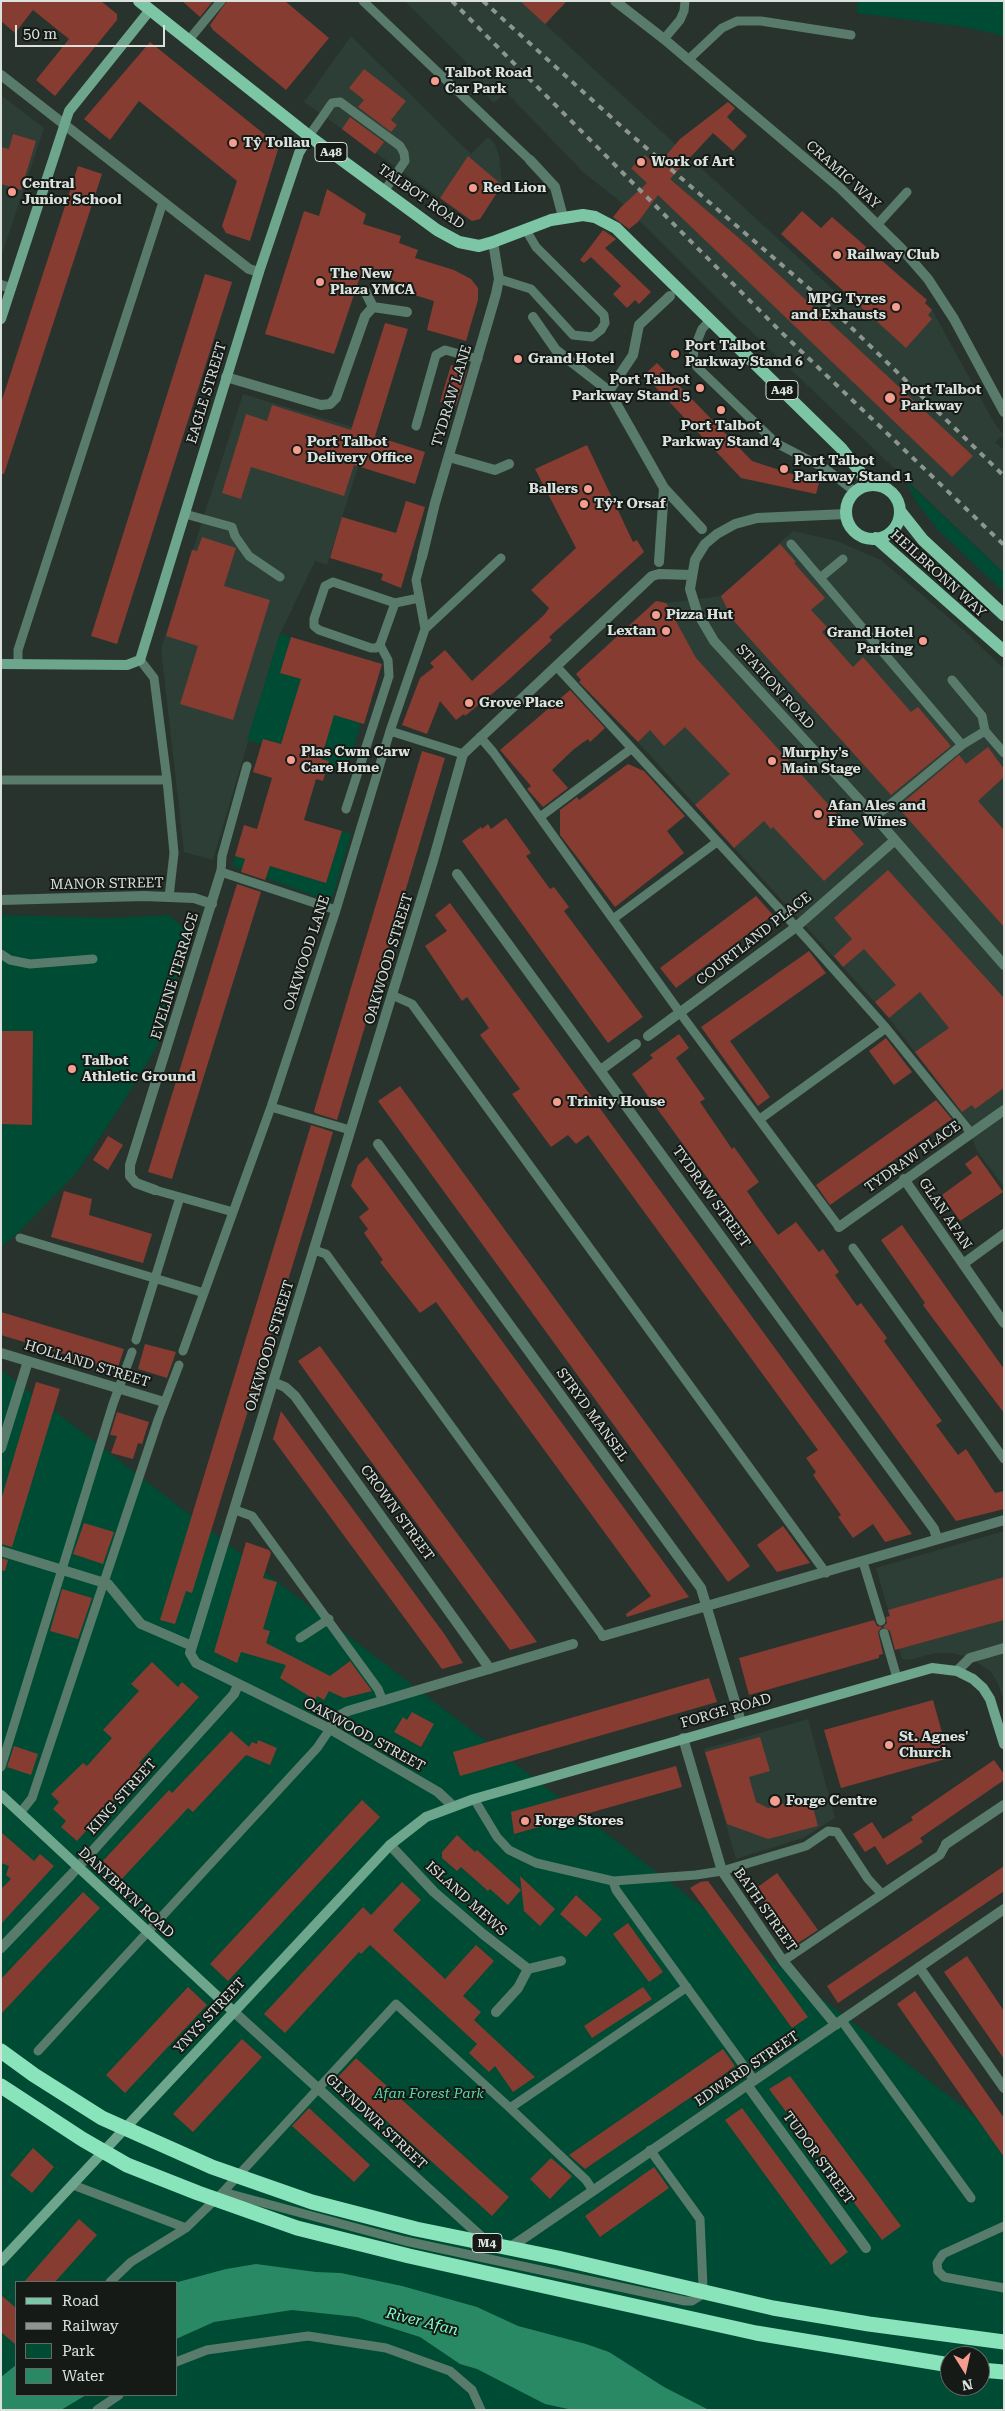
<!DOCTYPE html>
<html>
<head>
<meta charset="utf-8">
<style>
	body { margin:0 }
	#map { position:relative; width:1005px; height:2411px; overflow:hidden; background:#28332e; font-family:"Roboto Serif",serif }
	canvas { display:block }
	.frame { position:absolute; inset:0; border:2px solid #dbe2de; pointer-events:none }
	.legend { position:absolute; left:15px; top:2281px; width:162px; height:115px; box-sizing:border-box; background:#151a17; border:1px solid #646a67; margin:0; padding:6px 9px; list-style:none; font-size:15px; color:#dbe2de }
	.legend li { display:flex; align-items:center; gap:10px; height:25px }
	.legend b { width:25px; border:1px solid #646a67 }
	.north { position:absolute; left:940px; top:2346px; width:50px; height:50px; box-sizing:border-box; background:#151a17; border:1px solid #646a67; border-radius:50%; rotate:170deg; font-size:14px; font-weight:700; line-height:20px; text-align:center; color:#dbe2de }
	.north::after { content:''; display:block; margin:auto; width:18px; height:22px; background:#f59d8e; clip-path:polygon(50% 0,100% 100%,50% 72%,0 100%) }
	.scale { position:absolute; left:15px; top:25px; width:150px; height:22px; box-sizing:border-box; border:2px solid #dbe2de; border-top:0; padding-left:6px; font-size:15px; line-height:18px; white-space:nowrap; color:#dbe2de; -webkit-text-stroke:4px #151a17; paint-order:stroke }
</style>
</head>
<body>
<div id="map">
<canvas width="1005" height="2411"></canvas>
<div class="frame"></div>
<ul class="legend">
<li><b style="height:6px;background:#7cc6a5"></b>Road</li>
<li><b style="height:6px;background:#8d9591"></b>Railway</li>
<li><b style="height:14px;background:#004b33"></b>Park</li>
<li><b style="height:14px;background:#298965"></b>Water</li>
</ul>
<div class="north">N</div>
<div class="scale">50 m</div>
</div>
<script>
const ctx = document.querySelector('canvas').getContext('2d');
ctx.lineJoin = 'round';
function fill(path, color) { ctx.fillStyle = color; ctx.fill(path, 'evenodd'); }
const poly = rows => new Path2D(rows.map(r => 'M' + r).join(''));
function trace(path, color, width, dash) { ctx.strokeStyle = color; ctx.lineWidth = width; ctx.lineCap = dash ? 'butt' : 'round'; ctx.setLineDash(dash || []); ctx.stroke(path); }
function label(font, color, halo, rows, align = 'center') {
  ctx.font = font + ' "Roboto Serif",serif'; ctx.lineWidth = 4; ctx.setLineDash([]); ctx.textBaseline = 'middle'; ctx.strokeStyle = halo; ctx.fillStyle = color; for (const [text, x, y, turn = 0] of rows) {
    ctx.save(); ctx.translate(x, y); ctx.rotate((+turn || 0) * Math.PI / 180); ctx.textAlign = isNaN(turn) ? turn : align; if (halo) ctx.strokeText(text, 0, 0); ctx.fillText(text, 0, 0); ctx.restore();
  }
}
const built = poly([
	[405,1,565,1,546,25,852,307,889,267,932,310,995,424,1004,435,995,442,1004,450,1004,573,742,323,622,203,583,172,506,92,494,103,461,70,467,63],
	[351,36,471,154,488,137,495,144,499,155,502,185,480,219,472,221,304,102],
	[1,95,44,128,1,257],
	[243,394,369,432,327,565,315,561,280,634,213,860,184,852,161,649],
	[793,531,837,541,881,560,967,633,1004,669,1004,1187,977,1151,964,1117,889,1018,576,674,656,601,666,603,721,596],
	[1004,1531,1004,1702,998,1683,990,1671,970,1658,953,1653,935,1653,910,1660,902,1659,876,1568],
	[808,1719,835,1818,803,1838,736,1859,704,1749]
]);
const green = poly([
	[858,1,1004,1,1004,36,965,27,857,13],
	[905,480,1004,573,1004,592,938,530,917,503],
	[280,634,291,637,281,673,301,679,281,744,264,739,262,744,247,740],
	[335,689,344,718,361,723,351,758,342,766,328,765,329,761,321,759,330,728],
	[342,831,351,834,331,902,233,866,235,856,326,883],
	[1,915,112,918,169,915,190,934,158,1045,124,1101,77,1172,19,1232,1,1247],
	[1,1370,1004,2138,1004,2410,1,2410],
	[16,2282,176,2282,176,2395,16,2395],
	[950,2356,980,2356,980,2386,950,2386]
]);
const water = poly([
	[256,2264,316,2272,341,2273,402,2286,477,2307,518,2326,586,2344,609,2352,664,2387,709,2410,573,2410,545,2404,477,2369,460,2364,420,2337,357,2317,292,2310,214,2322,176,2339,176,2282,157,2282,178,2282,226,2269],
	[16,2365,16,2395,86,2395,61,2410,1,2410,1,2377]
]);
const building = poly([
	[1,1,101,1,117,14,117,20,55,96,36,80,69,39,33,10,15,33,1,21],
	[182,1,213,1,200,17],
	[227,1,285,1,329,38,286,90,213,30,210,25],
	[520,1,567,1,545,24],
	[150,42,279,146,250,241,226,233,222,226,237,181,139,101,110,140,84,119],
	[364,69,406,101,391,120,397,125,391,132,358,107,364,100,349,88],
	[728,102,735,108,727,117,747,136,733,151,713,133,670,179,747,245,973,456,952,477,658,195,638,222,629,229,613,217,621,207,647,183,631,168,645,155,657,166,680,139],
	[350,117,384,142,375,154,342,129],
	[13,134,36,141,21,190,1,184,1,147,9,149],
	[468,156,502,185,480,219,472,221,440,198],
	[78,166,102,174,4,474,1,474,1,403],
	[327,189,366,214,363,224,401,236,399,243,418,250,415,258,454,270,471,279,478,288,478,300,466,341,427,330,434,301,408,293,411,286,362,271,334,354,265,334,304,211,319,216],
	[802,211,821,228,832,217,927,300,925,303,932,310,928,315,932,319,906,348,781,234],
	[603,230,616,239,605,248,651,292,639,304,635,300,627,308,613,294,621,286,591,257,584,263,580,260],
	[205,274,232,282,117,644,91,636],
	[385,323,408,329,375,436,425,452,415,484,354,465,344,496,251,467,241,499,222,493,246,414,267,421,272,405,351,430],
	[657,363,752,461,819,483,816,494,741,478,644,375],
	[451,365,467,370,456,406,440,402],
	[587,445,633,542,637,540,644,552,549,637,552,640,504,684,465,716,464,714,456,720,440,701,427,734,402,725,420,678,434,667,430,663,445,650,472,681,544,615,549,608,531,590,576,548,535,469],
	[406,501,425,507,401,588,381,580,383,574,330,558,342,517,396,533],
	[202,537,236,548,224,586,270,600,233,720,180,704,198,646,166,636,192,550,197,551],
	[780,544,796,562,794,563,825,598,811,610,827,627,822,632,853,667,863,657,911,712,918,707,951,746,891,795,732,619,721,596],
	[656,601,666,603,696,658,864,844,824,881,773,827,771,829,764,821,734,848,695,805,730,774,685,727,664,746,650,730,638,742,579,682,581,680,576,674],
	[291,637,382,664,364,724,334,715,321,759,329,761,323,781,316,779,304,820,342,831,326,883,270,866,265,880,241,872,245,859,235,856,244,825,257,829,272,778,253,772,263,739,281,744,301,679,280,673],
	[570,690,605,728,590,742,588,739,574,749,552,770,568,788,543,807,527,789,531,786,500,750],
	[988,747,1004,769,1004,777,978,801,1004,830,1004,927,902,812,905,810,900,805,959,755,966,764],
	[422,751,445,758,337,1120,315,1113,314,1111],
	[628,764,644,771,685,816,667,831,684,853,615,907,560,835,560,810,577,797,579,800],
	[506,818,531,853,526,856,550,889,554,887,569,907,564,911,643,1017,608,1043,462,841,481,827,482,829,488,824,491,829],
	[888,870,1004,998,1004,1088,975,1109,972,1105,962,1112,915,1052,949,1028,920,992,889,1018,875,1002,896,985,864,949,843,967,834,956,852,939,834,918],
	[237,884,261,892,172,1179,148,1172],
	[756,896,773,915,676,988,660,968],
	[450,903,815,1403,912,1534,885,1542,873,1524,853,1538,838,1517,841,1515,813,1475,816,1472,806,1458,818,1450,588,1135,576,1144,568,1135,551,1147,512,1094,520,1089,480,1035,489,1028,467,997,462,1001,425,946,447,931,435,915],
	[809,951,826,973,730,1041,770,1097,758,1106,701,1027],
	[2,1031,33,1031,32,1125,1,1124],
	[679,1034,689,1048,676,1058,705,1099,700,1102,732,1149,734,1147,759,1182,747,1191,757,1206,778,1235,796,1222,819,1252,823,1249,839,1272,835,1275,857,1306,861,1303,887,1338,884,1341,942,1421,936,1425,958,1455,966,1449,995,1493,1004,1491,1004,1509,956,1521,632,1074,653,1058,650,1055],
	[886,1038,912,1072,894,1085,869,1051],
	[400,1086,750,1566,728,1582,378,1101],
	[936,1100,952,1119,830,1205,816,1185],
	[311,1125,333,1132,316,1189,192,1593,186,1591,175,1624,160,1620],
	[108,1136,123,1145,108,1170,93,1160],
	[977,1155,1003,1192,960,1221,942,1195,972,1173,965,1164],
	[367,1157,388,1185,689,1597,627,1617,626,1614,651,1596,436,1302,420,1313,380,1262,383,1260,364,1233,368,1229,359,1217,369,1209,351,1186,358,1165],
	[64,1191,92,1199,89,1215,152,1234,143,1263,51,1237],
	[902,1225,1004,1369,1004,1413,934,1320,923,1305,925,1303,881,1240],
	[1,1312,124,1349,117,1370,1,1335],
	[145,1344,176,1352,167,1378,138,1369],
	[320,1346,426,1491,537,1642,510,1650,336,1414,298,1361],
	[36,1382,60,1389,12,1547,1,1544,1,1500],
	[281,1411,445,1635,463,1663,442,1669,273,1439],
	[117,1412,149,1422,142,1444,138,1443,133,1459,111,1453,117,1436,110,1435],
	[84,1523,114,1532,103,1564,73,1554],
	[783,1526,810,1563,777,1572,757,1545],
	[246,1542,269,1550,271,1553,263,1578,277,1582,263,1629,270,1631,266,1643,330,1676,350,1661,372,1691,344,1698,329,1691,324,1700,317,1696,315,1700,280,1678,286,1665,241,1652,237,1663,214,1652],
	[1,1558,8,1560,5,1571,1,1570],
	[1004,1577,1004,1620,895,1650,890,1631,883,1627,887,1623,886,1617,890,1616,888,1610],
	[62,1589,92,1598,78,1639,50,1631],
	[874,1620,877,1626,882,1627,878,1632,883,1654,879,1655,879,1658,749,1695,739,1658],
	[152,1662,178,1687,182,1682,199,1697,139,1763,144,1767,77,1841,61,1827,66,1821,53,1809,59,1802,51,1794,83,1763,87,1766,112,1738,103,1730,139,1691,131,1684],
	[709,1678,717,1702,460,1776,453,1752],
	[933,1700,949,1758,841,1788,824,1730],
	[412,1712,434,1724,421,1747,394,1732,403,1717,407,1720],
	[231,1731,249,1747,252,1742,257,1744,258,1740,277,1748,270,1765,246,1755,193,1812,188,1808,120,1881,101,1863,169,1790,172,1793],
	[760,1737,770,1771,749,1777,756,1802,768,1808,810,1796,818,1826,768,1839,727,1824,705,1752],
	[14,1746,38,1754,31,1775,7,1767],
	[994,1760,1004,1774,1004,1780,920,1838,923,1842,887,1865,875,1846,865,1852,853,1834,872,1822,883,1839,913,1820,911,1817],
	[676,1766,682,1787,514,1834,511,1812],
	[362,1800,380,1817,228,1981,210,1964],
	[1,1832,34,1861,40,1854,54,1866,1,1924,1,1889,11,1879,6,1875,9,1866,1,1863],
	[457,1835,475,1852,477,1850,521,1890,508,1905,490,1889,488,1891,461,1867,457,1871,442,1858,442,1852],
	[1004,1866,1004,1891,838,2003,827,1986],
	[777,1873,818,1930,795,1945,755,1889],
	[520,1876,555,1909,540,1926,524,1911],
	[708,1881,808,2017,792,2028,690,1888,700,1882],
	[402,1882,421,1900,393,1930,445,1979,476,1945,494,1961,463,1996,481,2012,474,2020,535,2077,513,2092,495,2066,489,2072,469,2053,477,2044,370,1945,361,1954,359,1952,285,2033,264,2014,363,1907,371,1915],
	[83,1892,100,1908,1,2014,1,1979],
	[576,1895,602,1919,586,1937,560,1914],
	[628,1923,663,1972,649,1982,613,1934],
	[967,1956,1004,2011,1004,2059,944,1972],
	[188,1987,207,2005,125,2093,106,2075],
	[643,1987,652,1999,592,2038,584,2026],
	[915,1991,1004,2118,1004,2157,897,2004],
	[242,2039,262,2057,193,2132,173,2114],
	[723,2049,735,2066,722,2076,585,2169,569,2155],
	[356,2058,509,2197,492,2216,338,2077],
	[790,2076,901,2226,882,2240,769,2089],
	[309,2108,370,2165,354,2182,292,2126],
	[742,2108,848,2252,831,2265,725,2120],
	[33,2148,54,2167,32,2193,10,2175],
	[551,2158,572,2176,550,2199,530,2179],
	[654,2167,669,2188,600,2237,585,2216],
	[79,2219,97,2235,55,2282,24,2282],
	[1,2295,16,2308,16,2345,1,2332]
]);
const lane = poly([
	[363,1,530,160],
	[664,39,680,20,684,11,685,1],
	[188,41,221,1],
	[688,60,722,28,737,21,761,21,851,35],
	[309,136,332,103,340,102,400,146,404,153,405,161,385,190],
	[877,225,907,192],
	[499,279,531,289,573,335,592,337,601,330,605,323,604,315,536,247,526,230],
	[710,320,702,329,694,349,693,360,697,367,776,443,826,469,854,491],
	[416,426,436,355,445,350,478,359],
	[185,514,232,527,235,536,249,556,280,577],
	[791,544,962,745],
	[820,578,843,559],
	[395,603,380,645,376,648,371,648,319,630,314,626,314,619,325,586,333,582,395,603,419,598],
	[425,629,501,558],
	[140,660,154,678,167,780,174,853,169,897],
	[18,664,18,650,163,202],
	[557,667,807,939,886,1028,971,1133],
	[952,680,982,716,985,731,1004,753],
	[390,731,463,754],
	[480,737,493,752,686,1021,839,1227],
	[247,766,222,856,221,872,336,910],
	[1,780,167,780],
	[346,809,389,676,388,660,380,645],
	[540,817,631,749],
	[875,817,962,745,985,731],
	[613,919,717,842],
	[1,954,10,960,30,964,93,959],
	[392,995,412,1004,826,1573],
	[271,1107,350,1130],
	[760,1119,886,1028],
	[155,1190,233,1212],
	[20,1238,204,1293],
	[853,1248,1004,1459],
	[314,1250,326,1254,603,1636],
	[136,1340,180,1197],
	[183,1351,271,1107,336,910,390,731,425,629,416,580,422,557],
	[235,1510,252,1516,378,1689,383,1701],
	[863,1562,881,1621],
	[884,1633,897,1678],
	[300,1638,329,1619],
	[1,1767,113,1404,132,1352],
	[474,1799,497,1837,509,1850,536,1863,613,1881,696,1875,722,1871,806,1846,828,1831,837,1832,868,1879,882,1894],
	[20,1813,32,1798,158,1420,179,1365],
	[613,1881,616,1890,754,2080],
	[783,1961,940,1855,946,1844],
	[842,2021,971,2198],
	[38,2051,317,1748,330,1729],
	[510,2108,687,1987],
	[73,2185,186,2228,223,2192,405,2241,685,2301,692,2301,700,2296,703,2287,700,2219,650,2150],
	[223,2192,396,2004,510,2108,586,2180,592,2189],
	[1004,2226,943,2254,937,2263,938,2271,944,2277,1004,2288],
	[110,2282,131,2262,186,2228],
	[176,2362,207,2350,308,2336,386,2348,450,2371,472,2390,481,2410],
	[97,2410,119,2395]
]);
const street = poly([
	[615,1,664,39,840,188,901,248,928,279,954,319,1004,412],
	[1,75,249,269,259,272],
	[530,160,555,187,563,217],
	[1,285,11,288],
	[365,291,373,307],
	[533,317,556,350,609,391,664,488,659,562],
	[226,377,321,405,330,404,336,398,365,316,373,307,407,312],
	[609,391,633,355,639,325,670,296],
	[449,457,495,470,509,464],
	[664,488,702,529],
	[846,514,757,518,735,524,717,534,705,544,695,560,690,589,697,612,714,641,875,817,1004,965],
	[422,557,435,503,496,294,499,279,493,242],
	[457,874,934,1529,937,1538],
	[1,900,144,896,194,898,212,904],
	[648,1036,796,927,895,840],
	[602,1069,636,1044],
	[378,1144,701,1588,741,1722],
	[904,1179,1004,1323],
	[155,1190,136,1183,130,1176,130,1165,221,872],
	[839,1227,1004,1110],
	[963,1264,1004,1234],
	[1,1353,164,1402],
	[273,1382,285,1387,295,1396,490,1669],
	[1,1448,28,1361],
	[1,1551,108,1584,141,1624,192,1646],
	[603,1636,1004,1520],
	[957,1671,970,1658,1004,1648],
	[330,1729,337,1717,348,1711,573,1644],
	[683,1738,722,1871,783,1961,836,2025],
	[453,1806,438,1792,330,1729,196,1663,190,1653,433,861,463,754,652,576,659,574,691,575],
	[946,1844,1004,1805],
	[390,1845,434,1892,483,1934,528,1969],
	[1,1948,70,1876,234,1694,238,1685],
	[919,1967,1004,2088],
	[233,2011,487,2242],
	[496,2012,518,1988,528,1969,561,1961],
	[747,2085,866,2248],
	[506,2247,512,2246,527,2236,1004,1909]
]);
const secondary = poly([
	[1,319,69,111,150,10],
	[1,664,127,665,140,660,259,272,299,153,309,136],
	[1,1795,233,2011],
	[1,2261,390,1845,426,1817,474,1799,932,1668,957,1671,973,1679,983,1688,990,1699,1004,1744]
]);
const primary = poly([
	[139,1,309,136,437,230,459,242,479,246,493,242,551,220,583,215,595,217,616,228,841,448,861,473,866,485],
	'846 512a27 27 0 1 1 54 0a27 27 0 1 1-54 0Z',
	[900,511,923,540,1004,615],
	[876,538,1004,651]
]);
const highway = poly([
	[980,2370,1004,2372]
]);
const rail = poly([
	[452,1,780,331,1004,545],
	[483,1,622,127,826,303,1004,476]
]);
const highwayBridge = poly([
	[1,2051,34,2075,102,2118,212,2167,312,2202,416,2229,558,2258,773,2308,869,2324,1004,2342],
	[1,2086,82,2139,127,2165,198,2193,297,2228,409,2256,756,2333,950,2365]
]);
const markers = [
	[435,81,5,"#f59d8e"],
	[233,143,5,"#f59d8e"],
	[641,162,5,"#f59d8e"],
	[473,188,5,"#f59d8e"],
	[12,192,5,"#f59d8e"],
	[837,255,5,"#f59d8e"],
	[320,282,5,"#f59d8e"],
	[896,307,5,"#f59d8e"],
	[675,354,5,"#f59d8e"],
	[518,359,5,"#f59d8e"],
	[700,388,5,"#f59d8e"],
	[890,398,6,"#f59d8e"],
	[721,410,5,"#f59d8e"],
	[297,450,5,"#f59d8e"],
	[784,469,5,"#f59d8e"],
	[588,489,5,"#f59d8e"],
	[584,504,5,"#f59d8e"],
	[656,615,5,"#f59d8e"],
	[666,631,5,"#f59d8e"],
	[923,641,5,"#f59d8e"],
	[469,703,5,"#f59d8e"],
	[291,760,5,"#f59d8e"],
	[772,761,5,"#f59d8e"],
	[818,814,5,"#f59d8e"],
	[72,1069,5,"#f59d8e"],
	[557,1102,5,"#f59d8e"],
	[889,1745,5,"#f59d8e"],
	[775,1801,6,"#f59d8e"],
	[525,1821,5,"#f59d8e"]
];
const shields = [
	[331,152,32],
	[782,390,32],
	[487,2243,30]
];
const shieldNames = [
	["A48",331,152],
	["A48",782,390],
	["M4",487,2243]
];
const poiNames = [
	["Talbot Road",445,73],
	["Car Park",445,89],
	["Tŷ Tollau",243,143],
	["Work of Art",651,162],
	["Central",22,184],
	["Junior School",22,200],
	["Red Lion",483,188],
	["Railway Club",847,255],
	["The New",330,274],
	["Plaza YMCA",330,290],
	["MPG Tyres",886,299,"right"],
	["and Exhausts",886,315,"right"],
	["Port Talbot",685,346],
	["Parkway Stand 6",685,362],
	["Grand Hotel",528,359],
	["Port Talbot",690,380,"right"],
	["Parkway Stand 5",690,396,"right"],
	["Port Talbot",901,390],
	["Parkway",901,406],
	["Port Talbot",721,426,"center"],
	["Parkway Stand 4",721,442,"center"],
	["Port Talbot",307,442],
	["Delivery Office",307,458],
	["Port Talbot",794,461],
	["Parkway Stand 1",794,477],
	["Ballers",578,489,"right"],
	["Tŷ’r Orsaf",594,504],
	["Pizza Hut",666,615],
	["Lextan",656,631,"right"],
	["Grand Hotel",913,633,"right"],
	["Parking",913,649,"right"],
	["Grove Place",479,703],
	["Plas Cwm Carw",301,752],
	["Care Home",301,768],
	["Murphy's",782,753],
	["Main Stage",782,769],
	["Afan Ales and",828,806],
	["Fine Wines",828,822],
	["Talbot",82,1061],
	["Athletic Ground",82,1077],
	["Trinity House",567,1102],
	["St. Agnes'",899,1737],
	["Church",899,1753],
	["Forge Centre",786,1801],
	["Forge Stores",535,1821]
];
const streetNames = [
	["CRAMIC WAY",843,175,42],
	["TALBOT ROAD",421,197,35],
	["EAGLE STREET",207,393,-73],
	["TYDRAW LANE",452,396,-73],
	["HEILBRONN WAY",938,574,42],
	["STATION ROAD",775,687,48],
	["MANOR STREET",107,884,-1],
	["COURTLAND PLACE",754,939,-38],
	["OAKWOOD LANE",307,953,-72],
	["OAKWOOD STREET",389,959,-73],
	["EVELINE TERRACE",175,976,-73],
	["TYDRAW PLACE",913,1157,-35],
	["TYDRAW STREET",711,1197,54],
	["GLAN AFAN",945,1214,56],
	["OAKWOOD STREET",270,1346,-73],
	["HOLLAND STREET",87,1364,17],
	["STRYD MANSEL",592,1415,54],
	["CROWN STREET",397,1513,54],
	["FORGE ROAD",726,1711,-16],
	["OAKWOOD STREET",364,1735,29],
	["KING STREET",122,1797,-48],
	["DANYBRYN ROAD",126,1893,43],
	["ISLAND MEWS",466,1899,42],
	["BATH STREET",765,1910,55],
	["YNYS STREET",210,2016,-47],
	["EDWARD STREET",747,2069,-34],
	["GLYNDWR STREET",376,2122,43],
	["TUDOR STREET",818,2158,54]
];
const parkNames = [
	["Afan Forest Park",429,2094]
];
const waterNames = [
	["River Afan",422,2322,14]
];
fill(built, '#2c3e35');
fill(green, '#004b33');
fill(water, '#298965');
fill(building, '#863c31');
trace(lane, '#597b6b', 9);
trace(street, '#597b6b', 10);
trace(secondary, '#6da68c', 10);
trace(primary, '#7cc6a5', 12);
trace(highway, '#89e4bb', 15);
trace(rail, '#8d9591', 4, [6, 6]);
trace(highwayBridge, '#89e4bb', 15);
for (const [x, y, r, color] of markers) { const dot = new Path2D(); dot.arc(x, y, r, 0, 2 * Math.PI); ctx.fillStyle = color; ctx.fill(dot); trace(dot, '#151a17', 2); }
for (const [x, y, w] of shields) { const box = new Path2D(); box.roundRect(x - w / 2, y - 9.5, w, 19, 4); ctx.fillStyle = '#151a17'; ctx.fill(box); trace(box, '#dbe2de', 1); }
label('bold 12px', '#dbe2de', null, shieldNames);
label('bold 14px', '#dbe2de', '#151a17', poiNames, 'left');
label('14px', '#dbe2de', '#151a17', streetNames);
label('italic 14px', '#5ad9a6', '#151a17', parkNames);
label('italic 15px', '#83ffca', '#151a17', waterNames);
</script>
</body>
</html>
